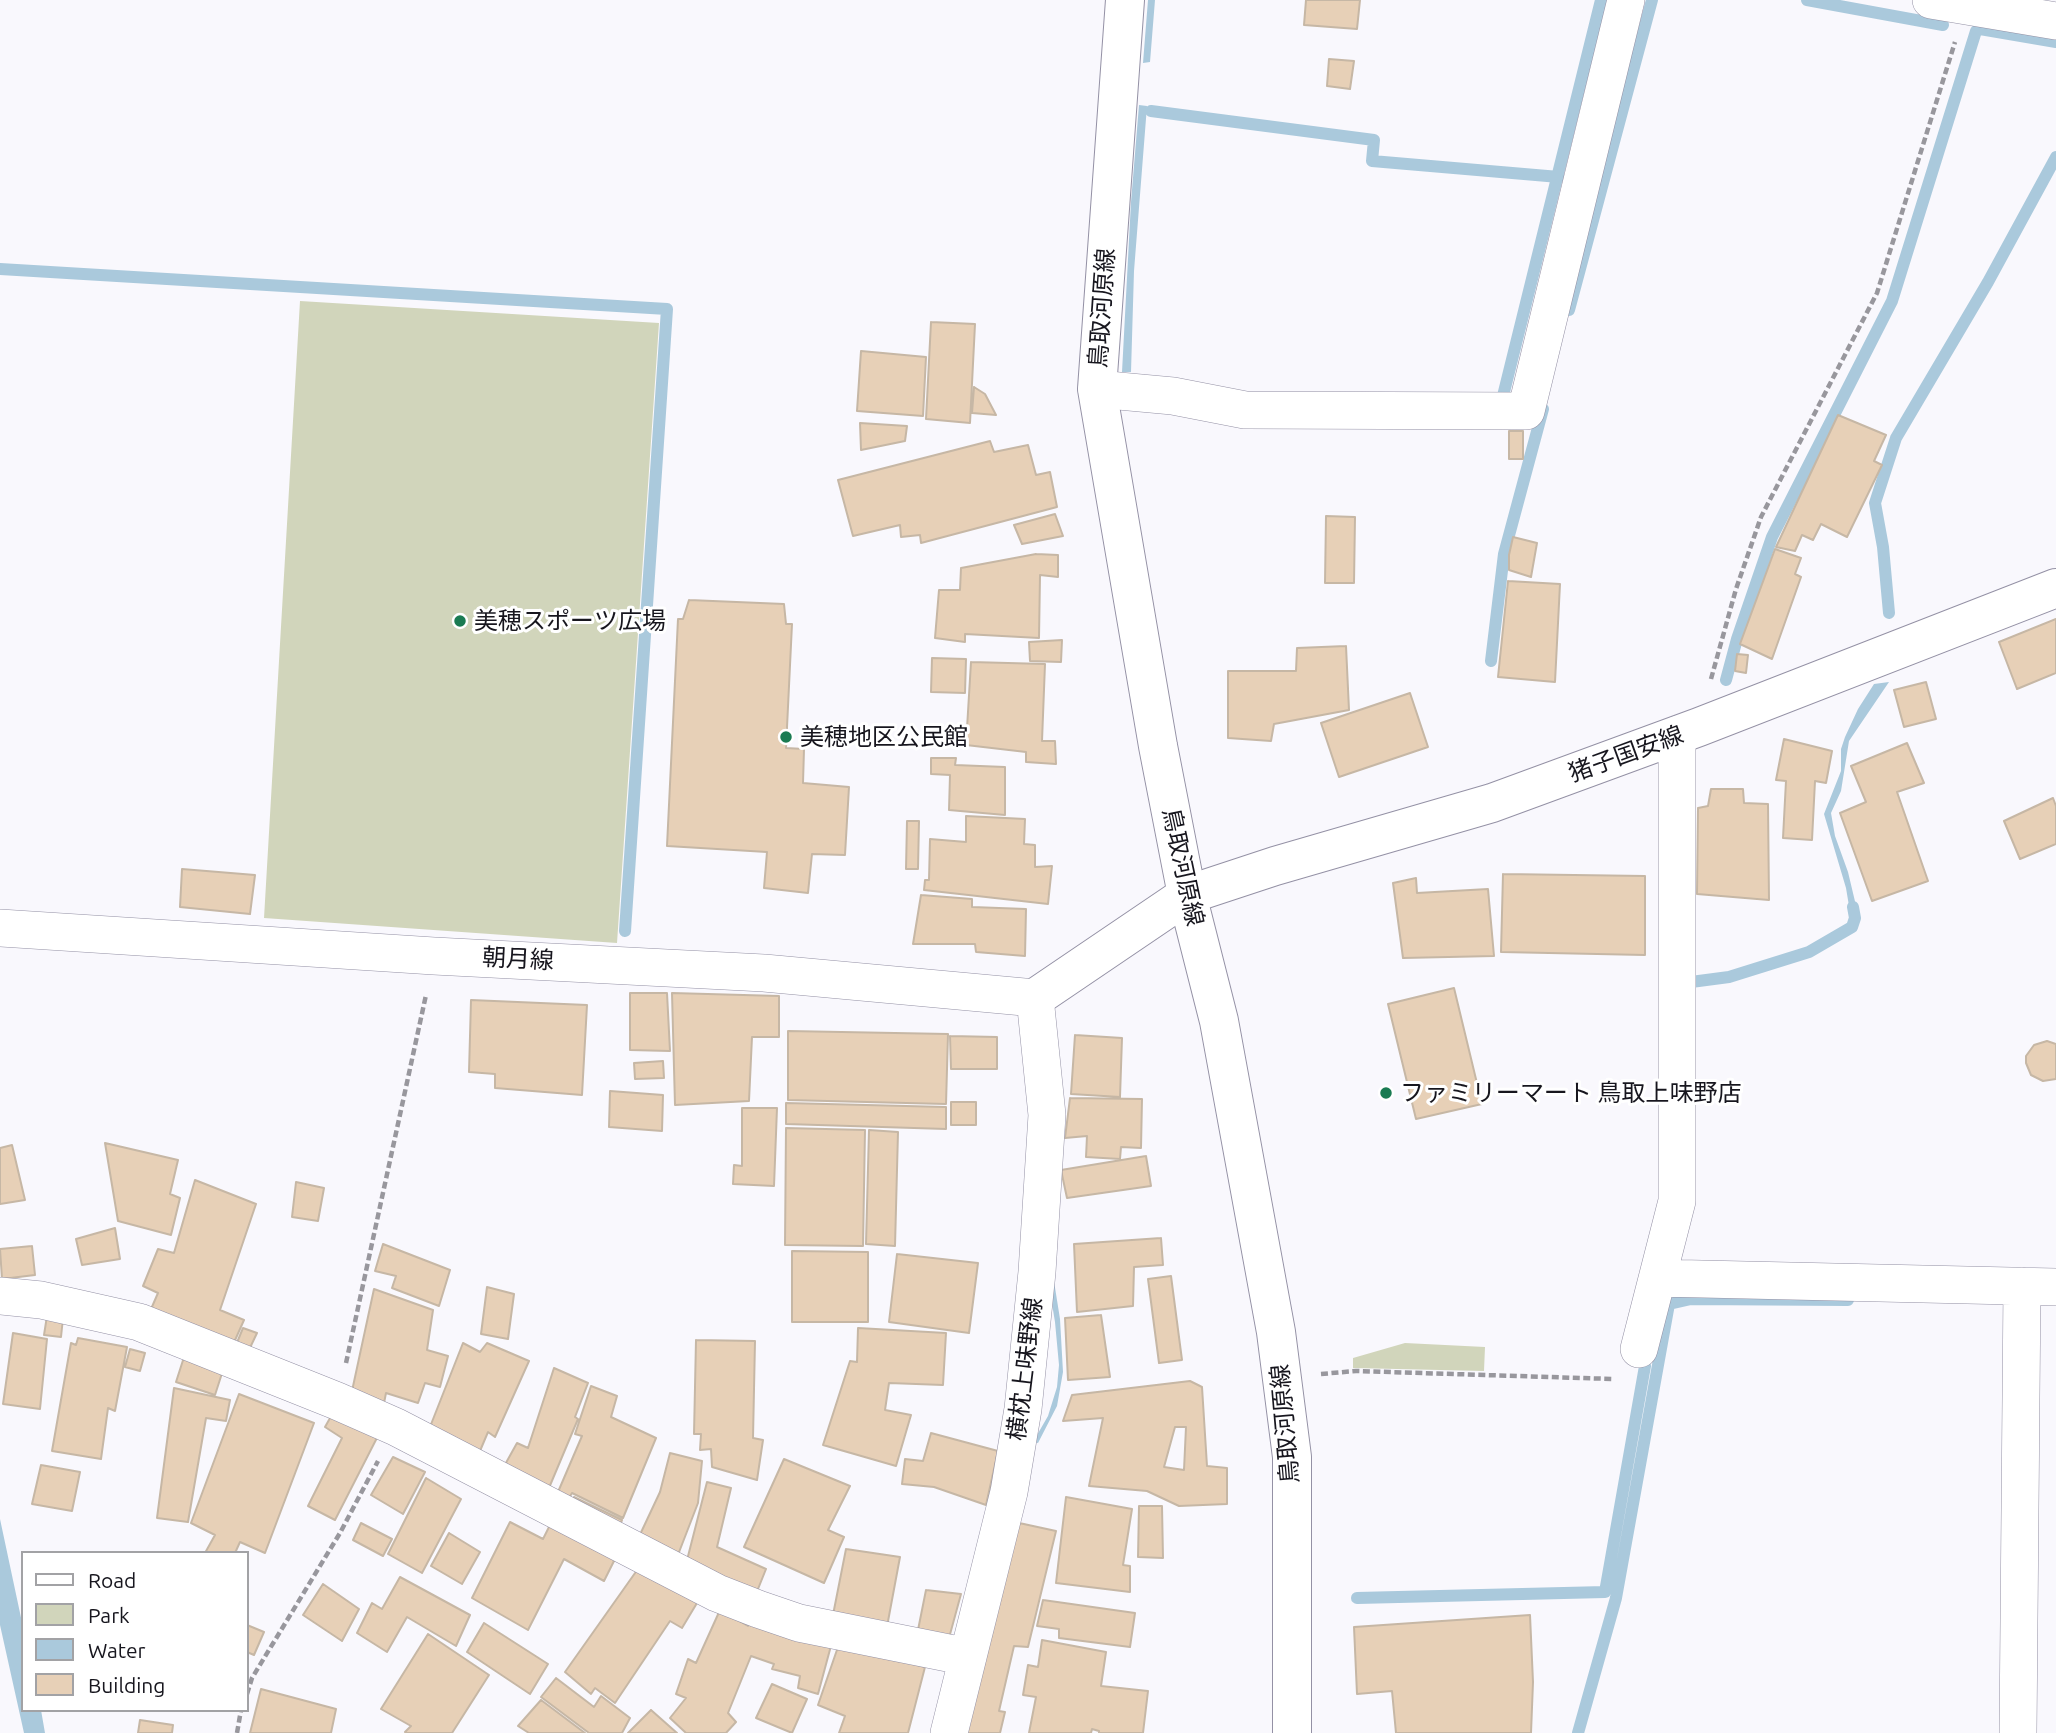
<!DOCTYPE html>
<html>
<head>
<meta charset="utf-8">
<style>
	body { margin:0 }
	#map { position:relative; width:2056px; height:1733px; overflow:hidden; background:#f9f8fd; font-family:Ubuntu,sans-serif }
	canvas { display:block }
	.legend { position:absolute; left:21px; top:1551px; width:228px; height:161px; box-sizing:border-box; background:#fff; border:2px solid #a2a2a5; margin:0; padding:9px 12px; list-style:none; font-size:21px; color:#17161e }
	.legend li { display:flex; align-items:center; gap:14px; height:35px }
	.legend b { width:35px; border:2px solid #a2a2a5 }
</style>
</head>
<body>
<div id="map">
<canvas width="2056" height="1733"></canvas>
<ul class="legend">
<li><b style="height:9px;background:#fff"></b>Road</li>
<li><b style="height:19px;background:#d1d5bb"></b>Park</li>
<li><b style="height:19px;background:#aac9dc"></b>Water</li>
<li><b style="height:19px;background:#e7d0b7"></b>Building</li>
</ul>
</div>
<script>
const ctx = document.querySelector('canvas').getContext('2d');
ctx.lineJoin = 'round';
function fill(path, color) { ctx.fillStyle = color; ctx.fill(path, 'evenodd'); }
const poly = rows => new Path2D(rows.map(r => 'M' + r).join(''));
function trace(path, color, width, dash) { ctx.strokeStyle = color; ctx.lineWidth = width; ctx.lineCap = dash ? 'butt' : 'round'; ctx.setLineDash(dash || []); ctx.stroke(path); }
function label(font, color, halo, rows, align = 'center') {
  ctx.font = font + ' Ubuntu,"Noto Sans JP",sans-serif'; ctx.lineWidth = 6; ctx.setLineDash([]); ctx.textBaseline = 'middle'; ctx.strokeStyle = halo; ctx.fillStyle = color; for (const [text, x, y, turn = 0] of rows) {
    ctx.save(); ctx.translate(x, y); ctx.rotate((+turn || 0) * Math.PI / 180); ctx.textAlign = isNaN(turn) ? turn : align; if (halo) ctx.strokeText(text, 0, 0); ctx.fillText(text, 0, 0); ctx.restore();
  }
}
const green = poly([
	[300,301,659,323,617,943,264,918],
	[1405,1343,1485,1347,1484,1371,1353,1368,1353,1358]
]);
const water = poly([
	[1148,0,1155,0,1150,62,1143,63],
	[1139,105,1147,106,1134,271,1131,372,1122,372,1131,202],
	[1889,682,1849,741,1841,791,1831,813,1835,836,1848,872,1858,914,1857,924,1852,924,1846,888,1824,814,1841,771,1841,749,1845,737,1858,709,1874,684],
	[1047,1274,1053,1275,1060,1319,1063,1372,1057,1406,1038,1443,1033,1442,1048,1416,1057,1387,1059,1365,1055,1322],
	[0,1519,23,1627,23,1710,41,1710,45,1733,24,1733,0,1625]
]);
const stream = poly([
	[1807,0,1943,25],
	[1980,29,2056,42],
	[1151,111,1374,140,1372,161,1559,177],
	[0,269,667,309,625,931],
	[1569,310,1652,0],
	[1492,399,1502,400,1601,0],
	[1889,613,1883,547,1875,503,1896,438,1988,282,2056,157],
	[1491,661,1504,554,1543,409],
	[1726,680,1737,639,1772,537,1892,301,1976,31],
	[1691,982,1729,977,1809,952,1852,927,1855,918,1853,907],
	[1357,1598,1605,1592,1645,1366],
	[1578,1733,1616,1598,1669,1304,1691,1299,1848,1300]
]);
const building = poly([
	[1306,0,1360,0,1357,29,1304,25,1306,0],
	[1329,59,1354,61,1350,89,1327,86,1329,59],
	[931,322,975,324,970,423,926,419,931,322],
	[861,351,926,357,923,416,857,411,861,351],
	[974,387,985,394,996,415,972,413,974,387],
	[1838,415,1886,435,1874,461,1882,465,1847,537,1821,524,1813,540,1802,535,1795,551,1776,547,1838,415],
	[860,423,907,426,905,441,861,450,860,423],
	[1509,431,1523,431,1523,459,1509,459,1509,431],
	[990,441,994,452,1028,445,1036,475,1050,472,1057,507,921,543,920,535,901,537,900,525,853,536,838,480,990,441],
	[1055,514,1063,536,1022,544,1014,525,1055,514],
	[1326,516,1355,517,1354,583,1325,583,1326,516],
	[1513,537,1537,543,1531,577,1509,570,1509,555,1513,537],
	[1775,549,1801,558,1795,574,1801,577,1772,659,1740,644,1775,549],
	[1036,554,1058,555,1058,577,1040,575,1039,638,965,634,965,642,935,638,939,590,960,590,961,568,1036,554],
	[1508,581,1560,584,1555,682,1498,677,1508,581],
	[689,600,784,604,786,624,792,624,786,748,804,749,803,783,849,787,845,855,812,854,808,893,764,888,767,852,667,846,678,619,683,619,689,600],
	[2056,619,2056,673,2017,689,1999,642,2056,619],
	[1062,640,1061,662,1030,661,1029,642,1062,640],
	[1346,646,1349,710,1274,724,1271,741,1228,738,1228,671,1296,671,1297,648,1346,646],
	[1737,654,1748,655,1746,673,1735,671,1737,654],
	[932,658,966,659,965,693,931,692,932,658],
	[971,662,1045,664,1042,741,1055,741,1056,764,1026,762,1026,752,966,745,971,662],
	[1926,682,1936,719,1904,727,1894,690,1926,682],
	[1410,693,1428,747,1339,777,1321,723,1410,693],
	[1784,739,1832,751,1826,783,1815,781,1812,840,1783,838,1786,781,1776,780,1784,739],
	[1907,743,1924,783,1897,792,1928,881,1872,901,1840,813,1866,802,1851,766,1907,743],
	[931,758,956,758,955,765,1005,767,1005,815,949,810,950,775,931,774,931,758],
	[1711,789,1743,789,1744,803,1768,804,1769,900,1697,894,1698,808,1708,806,1711,789],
	[2053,798,2056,806,2056,844,2020,859,2004,821,2053,798],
	[966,816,1025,819,1024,844,1035,845,1035,867,1052,866,1048,904,924,890,925,880,929,880,930,839,966,842,966,816],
	[907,821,919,821,918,869,906,869,907,821],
	[182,869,255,875,250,914,180,907,182,869],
	[1503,874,1645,876,1645,955,1501,952,1503,874],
	[1416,878,1417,893,1488,889,1494,956,1403,958,1393,883,1416,878],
	[921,895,972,899,972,907,1026,909,1025,956,976,952,975,944,913,944,921,895],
	[1454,988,1482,1104,1416,1119,1388,1004,1454,988],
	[630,993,667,993,670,1051,630,1050,630,993],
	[672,993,779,996,779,1037,752,1037,749,1101,675,1105,672,993],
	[471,1000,587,1005,582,1095,495,1088,495,1074,469,1072,471,1000],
	[788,1031,948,1034,946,1104,788,1100,788,1031],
	[1075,1035,1122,1038,1120,1097,1071,1094,1075,1035],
	[950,1036,997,1037,997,1069,951,1069,950,1036],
	[2047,1041,2056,1044,2056,1079,2043,1081,2031,1075,2026,1063,2026,1056,2034,1045,2047,1041],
	[663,1061,664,1078,635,1079,634,1063,663,1061],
	[610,1091,663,1095,662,1131,609,1127,610,1091],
	[1070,1098,1142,1099,1141,1148,1121,1147,1120,1159,1086,1157,1087,1136,1065,1138,1070,1098],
	[951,1102,976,1102,976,1125,951,1125,951,1102],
	[786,1103,946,1107,946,1129,786,1124,786,1103],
	[742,1108,777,1108,774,1186,733,1184,734,1165,742,1166,742,1108],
	[786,1128,865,1130,863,1246,785,1245,786,1128],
	[869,1130,898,1132,895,1246,866,1244,869,1130],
	[105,1143,178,1160,170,1194,180,1198,171,1235,118,1221,105,1143],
	[12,1145,25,1200,0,1204,0,1148,12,1145],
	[1146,1156,1151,1186,1067,1198,1061,1170,1146,1156],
	[195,1180,256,1204,220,1310,244,1320,232,1347,148,1316,158,1293,143,1286,158,1249,174,1253,195,1180],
	[296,1182,324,1188,318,1221,292,1217,296,1182],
	[115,1228,120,1259,82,1265,76,1239,115,1228],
	[1161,1238,1163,1265,1134,1267,1133,1306,1077,1312,1074,1244,1161,1238],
	[383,1244,450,1270,439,1306,392,1288,396,1276,375,1271,383,1244],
	[32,1246,35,1275,2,1279,0,1249,32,1246],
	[792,1251,868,1252,868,1322,792,1322,792,1251],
	[897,1254,978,1263,969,1333,889,1322,897,1254],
	[1171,1276,1182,1360,1159,1363,1148,1279,1171,1276],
	[487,1287,514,1294,508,1339,481,1334,487,1287],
	[374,1289,433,1310,427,1350,448,1356,440,1387,425,1383,418,1403,386,1393,384,1403,352,1391,374,1289],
	[1101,1315,1110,1377,1068,1380,1065,1318,1101,1315],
	[47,1316,63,1318,61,1337,44,1335,47,1316],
	[243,1328,257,1333,248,1352,236,1345,243,1328],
	[858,1328,946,1333,943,1385,889,1383,885,1410,911,1415,896,1466,823,1445,850,1361,857,1362,858,1328],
	[13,1333,47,1339,40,1409,3,1404,13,1333],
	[78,1338,127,1347,115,1411,108,1408,101,1459,52,1451,71,1343,76,1345,78,1338],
	[696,1340,755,1341,753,1438,763,1440,757,1480,712,1467,711,1449,700,1450,701,1434,694,1434,696,1340],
	[463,1343,480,1352,487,1343,529,1361,495,1437,488,1432,477,1458,428,1432,463,1343],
	[130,1349,145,1353,140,1371,125,1367,130,1349],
	[185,1354,224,1367,215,1395,176,1382,185,1354],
	[554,1368,588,1383,575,1417,578,1419,546,1495,502,1470,517,1443,528,1448,554,1368],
	[1190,1381,1202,1387,1207,1466,1227,1468,1227,1504,1179,1506,1147,1491,1089,1486,1103,1418,1063,1421,1072,1395,1190,1381],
	[1175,1427,1186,1427,1184,1470,1164,1467,1175,1427],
	[591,1386,617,1396,611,1417,656,1438,623,1518,572,1493,565,1505,555,1499,582,1436,575,1434,591,1386],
	[174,1388,230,1400,226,1421,206,1418,188,1522,157,1518,174,1388],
	[239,1394,314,1423,265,1553,240,1542,235,1553,205,1553,215,1535,191,1523,239,1394],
	[334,1411,382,1428,335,1520,308,1506,342,1438,325,1427,334,1411],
	[931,1433,998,1451,986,1505,934,1487,902,1484,905,1459,923,1461,931,1433],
	[670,1453,702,1461,698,1503,676,1560,637,1541,660,1492,670,1453],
	[393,1457,425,1472,403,1514,371,1495,393,1457],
	[784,1459,850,1486,828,1530,844,1537,824,1583,744,1547,784,1459],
	[41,1465,80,1472,72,1511,32,1504,41,1465],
	[426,1478,461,1499,422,1573,388,1554,426,1478],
	[707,1482,731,1488,717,1547,766,1569,754,1599,685,1568,707,1482],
	[574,1497,622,1520,620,1526,571,1503,574,1497],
	[1066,1497,1132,1509,1123,1565,1130,1566,1130,1592,1056,1583,1066,1497],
	[1139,1506,1162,1506,1163,1558,1138,1557,1139,1506],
	[553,1519,616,1557,604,1581,564,1559,528,1630,472,1598,510,1522,543,1539,553,1519],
	[1010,1521,1056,1531,1028,1647,1014,1646,999,1711,1005,1712,1000,1733,967,1733,1010,1521],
	[361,1523,392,1539,383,1556,353,1540,361,1523],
	[449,1533,480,1552,462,1584,431,1566,449,1533],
	[846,1549,900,1557,886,1632,832,1620,846,1549],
	[640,1566,700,1598,682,1628,670,1621,615,1703,595,1688,591,1694,565,1672,640,1566],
	[400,1577,470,1615,456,1646,407,1617,387,1652,357,1633,372,1603,382,1609,400,1577],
	[323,1584,359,1609,342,1641,303,1615,323,1584],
	[926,1590,961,1594,949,1638,918,1630,926,1590],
	[1043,1600,1135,1613,1130,1647,1059,1638,1059,1629,1037,1626,1043,1600],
	[720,1610,748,1626,754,1617,832,1642,818,1694,798,1688,800,1676,772,1669,774,1664,751,1656,728,1713,736,1722,726,1733,686,1733,670,1718,686,1698,676,1694,688,1659,696,1663,720,1610],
	[1530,1615,1533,1682,1531,1733,1396,1733,1392,1691,1357,1694,1354,1627,1530,1615],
	[484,1623,548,1664,530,1694,467,1652,484,1623],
	[247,1625,264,1632,254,1655,247,1652,247,1625],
	[428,1634,489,1675,452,1733,407,1733,405,1732,411,1726,381,1709,428,1634],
	[1042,1640,1106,1652,1101,1686,1148,1691,1143,1733,1099,1733,1099,1731,1092,1729,1091,1733,1029,1733,1036,1697,1023,1695,1028,1665,1038,1667,1042,1640],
	[839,1644,925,1667,908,1733,839,1733,845,1716,818,1705,839,1644],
	[556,1678,594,1707,601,1696,630,1718,622,1733,589,1733,541,1697,556,1678],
	[772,1684,807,1699,792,1733,756,1718,772,1684],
	[261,1689,336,1709,331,1733,250,1733,261,1689],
	[541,1700,585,1733,529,1733,518,1726,541,1700],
	[651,1710,677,1733,628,1733,651,1710],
	[140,1720,173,1725,172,1733,138,1733,140,1720]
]);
const path = poly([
	[1711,679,1736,589,1761,517,1877,293,1955,42],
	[346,1363,426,995],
	[1321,1374,1356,1371,1613,1379],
	[247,1694,252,1678,340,1533,378,1461],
	[237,1733,241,1710]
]);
const street = poly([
	[1931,0,2056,21],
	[1097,389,1173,396,1245,410,1526,411,1626,0],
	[0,928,434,956,764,973,1035,998,1047,1115,1037,1272,1023,1409,1009,1492,949,1733],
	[1658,1278,2056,1287],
	[0,1296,41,1300,139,1322,337,1401,396,1427,717,1593,758,1609,799,1623,968,1657],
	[1639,1349,1677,1201,1677,735],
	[2018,1733,2022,1286]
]);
const secondary = poly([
	[1035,998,1187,895,1275,866,1492,803,1699,727,2056,588]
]);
const primary = poly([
	[1125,0,1097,389,1158,746,1187,895,1219,1021,1276,1332,1292,1457,1292,1733]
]);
const markers = [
	[460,621,7,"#1a7b52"],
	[786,737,7,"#1a7b52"],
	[1386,1093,7,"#1a7b52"]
];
const streetNames = [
	["鳥取河原線",1102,308,-86],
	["猪子国安線",1626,754,-20],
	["鳥取河原線",1183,867,78],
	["朝月線",518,959,3],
	["横枕上味野線",1025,1369,-83],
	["鳥取河原線",1285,1424,-95]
];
const poiNames = [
	["美穂スポーツ広場",474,621],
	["美穂地区公民館",800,737],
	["ファミリーマート 鳥取上味野店",1400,1093]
];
fill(green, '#d1d5bb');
fill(water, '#aac9dc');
trace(stream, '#aac9dc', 12);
fill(building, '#e7d0b7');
trace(building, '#c6b7a5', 2);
trace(street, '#9491a5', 38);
trace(secondary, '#9491a5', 40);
trace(primary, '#9491a5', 40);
trace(path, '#98979d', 4.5, [7, 3.5]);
trace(street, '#fff', 37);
trace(secondary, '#fff', 38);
trace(primary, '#fff', 38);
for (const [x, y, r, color] of markers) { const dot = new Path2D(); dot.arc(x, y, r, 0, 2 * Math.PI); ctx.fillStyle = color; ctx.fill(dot); trace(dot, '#fff', 2.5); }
label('24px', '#17161e', '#fff', streetNames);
label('24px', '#17161e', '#fff', poiNames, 'left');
</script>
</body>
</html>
